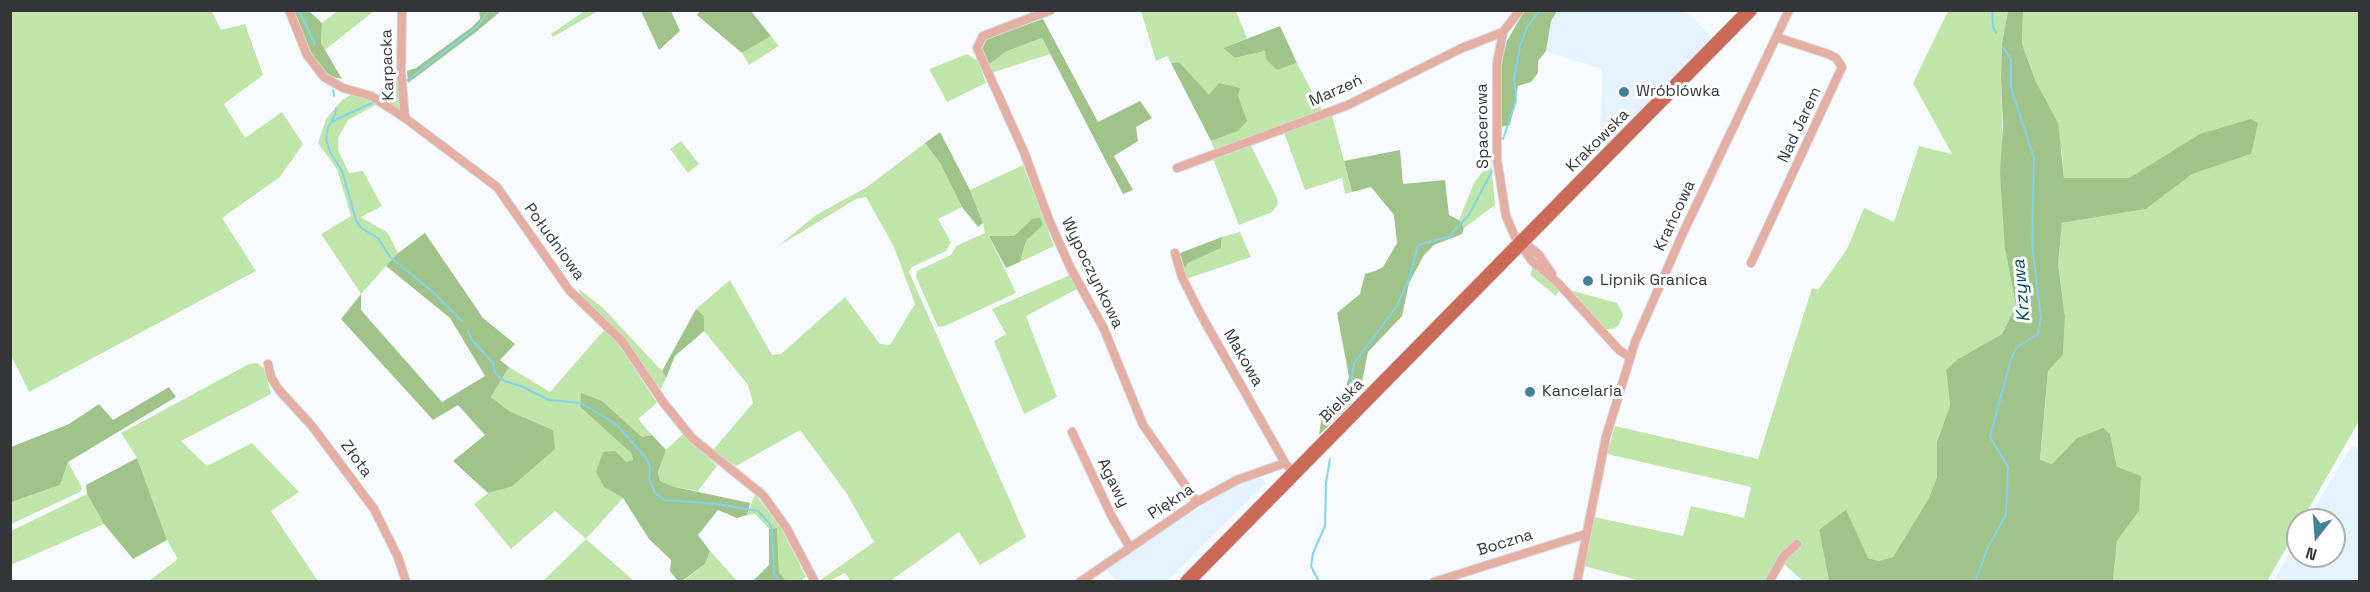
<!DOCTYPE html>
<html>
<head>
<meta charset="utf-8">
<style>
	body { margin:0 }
	#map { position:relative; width:2370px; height:592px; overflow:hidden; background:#f7fbff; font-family:"Space Grotesk",sans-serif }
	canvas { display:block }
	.frame { position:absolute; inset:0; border:12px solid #333638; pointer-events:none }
	.north { position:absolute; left:2286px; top:508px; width:60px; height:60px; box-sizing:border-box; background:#fff; border:2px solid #adafaf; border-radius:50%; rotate:197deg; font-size:16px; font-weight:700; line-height:24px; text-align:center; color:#333638 }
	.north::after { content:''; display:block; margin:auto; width:21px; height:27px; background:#438197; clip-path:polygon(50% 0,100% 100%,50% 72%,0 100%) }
</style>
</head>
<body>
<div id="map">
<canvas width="2370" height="592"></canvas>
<div class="frame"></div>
<div class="north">N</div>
</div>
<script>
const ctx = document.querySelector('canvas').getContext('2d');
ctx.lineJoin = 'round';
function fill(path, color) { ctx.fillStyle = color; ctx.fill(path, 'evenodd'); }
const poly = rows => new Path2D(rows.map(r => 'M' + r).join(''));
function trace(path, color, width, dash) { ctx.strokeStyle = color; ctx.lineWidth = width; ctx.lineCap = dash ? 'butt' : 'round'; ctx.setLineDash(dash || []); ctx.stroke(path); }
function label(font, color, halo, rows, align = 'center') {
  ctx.font = font + ' "Space Grotesk",sans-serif'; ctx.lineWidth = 6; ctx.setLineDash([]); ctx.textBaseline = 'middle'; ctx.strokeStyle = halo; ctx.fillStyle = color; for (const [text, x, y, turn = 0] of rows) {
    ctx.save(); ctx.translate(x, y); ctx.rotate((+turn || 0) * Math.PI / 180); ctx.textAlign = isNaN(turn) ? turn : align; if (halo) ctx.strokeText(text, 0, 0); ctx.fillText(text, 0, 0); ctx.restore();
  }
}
const built = poly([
	[1557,11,1685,11,1713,38,1606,145,1601,132,1602,69,1546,51,1551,21],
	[2352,446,2359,450,2359,581,2274,581,2298,536,2298,556,2334,556,2334,520,2307,520],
	[1260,477,1266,483,1167,581,1117,581,1104,568,1231,488]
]);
const green = poly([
	[586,10,598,11,553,37,551,34],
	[10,11,212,11,221,30,245,24,263,75,224,104,245,138,282,112,303,144,280,177,222,218,256,271,29,392,10,353],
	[337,11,374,11,325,50,321,43,322,23],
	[1141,11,1236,11,1247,38,1223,48,1236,58,1265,51,1277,70,1297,63,1323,112,1215,151,1211,141,1238,131,1179,62,1171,63,1167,56,1156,61],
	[1948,11,2008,11,2002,44,2001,78,2005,249,2016,306,2002,334,1958,359,1946,370,1950,405,1937,442,1937,477,1929,498,1893,557,1879,561,1868,558,1858,540,1819,530,1829,581,1803,581,1785,565,1780,565,1766,582,1641,581,1584,566,1594,517,1683,536,1691,506,1744,518,1751,487,1607,454,1615,426,1758,459,1812,288,1818,290,1847,249,1864,208,1894,222,1919,146,1952,154,1913,83],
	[2023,11,2359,11,2359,421,2302,520,2298,520,2298,528,2267,581,2113,581,2117,541,2139,511,2117,467,2110,434,2077,438,2052,464,2040,461,2048,371,2063,355,2065,317,2058,264,2062,223,2146,209,2191,174,2251,154,2162,158,2129,178,2064,178,2062,151,2022,44],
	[771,36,779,46,749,65,742,53],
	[1042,38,1050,54,991,73,988,65,1007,51],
	[967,54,978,61,986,83,947,102,929,69],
	[399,78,400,110,376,95],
	[351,95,368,98,377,104,348,120,338,138,338,150,349,173,363,171,382,206,361,217,388,233,398,253,361,294,321,234,351,216,337,169,318,143,326,119,342,100],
	[1332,115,1352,192,1345,194,1342,178,1305,190,1284,133],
	[681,141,699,164,688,173,670,149],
	[925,143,940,163,962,207,938,219,951,242,946,251,912,267,909,272,1026,537,980,565,959,532,890,581,851,581,845,573,829,581,819,581,874,542,847,494,800,430,736,466,713,450,753,403,748,385,704,331,704,316,696,309,730,280,772,355,781,354,845,297,880,344,890,345,915,304,894,247,866,197,856,199,777,247,816,215,867,187],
	[1250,144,1277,198,1278,204,1272,212,1239,225,1213,159],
	[1491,160,1495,205,1464,228,1459,220,1474,183],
	[1023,165,1054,246,1020,262,1026,241,1043,225,1032,219,1014,236,989,236,1016,293,945,326,938,327,916,277,917,271,951,255,956,246,985,233,983,223,970,190],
	[1240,232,1251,257,1186,279,1180,266,1186,267,1188,263,1221,248,1222,237],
	[1533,266,1559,290,1556,296,1530,275],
	[1070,275,1077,289,1026,316,1057,397,1024,414,994,341,1006,334,992,309],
	[579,289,603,308,662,371,666,378,660,391,581,298],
	[1570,290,1617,303,1623,314,1619,325,1613,329,1606,329],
	[604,330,617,342,657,403,638,419,652,435,642,437,602,401,581,394,580,407,631,453,633,461,626,462,604,487,623,498,586,539,634,581,543,581,586,539,555,511,511,549,474,504,488,493,511,487,553,430,509,411,491,397,509,367,550,392],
	[257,363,264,368,271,394,181,441,207,466,252,443,299,492,271,511,318,581,149,581,178,559,167,540,137,458,121,433,249,364],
	[684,433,717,466,698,491,675,487,660,481,658,472,666,450],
	[68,462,82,488,80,492,11,524,10,502,60,485],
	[87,494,104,524,11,565,11,531],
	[755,494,781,528,806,577,800,581,786,581,779,572,777,528,769,529,755,514,747,515],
	[710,551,738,582,682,582,705,564]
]);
const forest = poly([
	[293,11,309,11,322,23,321,43,342,79,326,75,308,49],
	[479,11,501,11,476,32,408,83,407,71,416,68,472,27,480,19],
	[641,11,671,11,680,31,659,50],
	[700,11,751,11,771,36,742,53,697,15],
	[1524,11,1557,11,1551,21,1546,51,1538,61,1538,73,1531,82,1518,86,1510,125,1501,127,1501,63,1507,41],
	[2008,11,2023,11,2022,44,2036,82,2058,123,2064,178,2129,178,2200,134,2251,119,2258,123,2251,154,2192,174,2146,209,2062,223,2058,264,2065,317,2063,355,2048,371,2040,460,2052,464,2077,438,2103,428,2110,434,2117,467,2141,476,2139,511,2117,541,2113,581,1829,581,1819,530,1846,510,1868,558,1879,561,1893,557,1929,498,1937,477,1937,442,1950,405,1946,370,1958,359,2002,334,2016,306,2005,249,2000,174,2003,127,2001,78,2002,44],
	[1043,19,1098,122,1140,101,1152,118,1136,127,1138,141,1114,156,1133,190,1123,194,1042,38,1007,51,988,65,981,51,987,38],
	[1280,26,1297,63,1277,70,1266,59,1265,51,1235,58,1223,48],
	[1179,62,1209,95,1219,83,1240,88,1238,96,1247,121,1238,131,1211,141,1171,63],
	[940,132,970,190,983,223,978,227,962,207,940,163,925,143],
	[1400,150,1403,184,1445,180,1449,215,1459,220,1464,228,1462,234,1434,245,1424,255,1409,283,1402,316,1368,352,1360,392,1345,389,1349,377,1337,313,1360,294,1365,274,1375,271,1383,267,1397,243,1394,215,1371,187,1352,192,1344,161],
	[1040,218,1043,225,1026,241,1020,262,1006,268,989,236,1014,236,1032,219],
	[425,233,483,318,515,344,500,360,509,367,491,397,509,411,553,430,555,449,511,487,488,493,453,461,485,435,458,405,433,420,341,319,361,294,361,310,442,402,485,376,450,318,386,266,398,253],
	[1222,237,1221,248,1188,263,1186,267,1180,266,1180,253],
	[696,309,704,316,704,331,675,356,666,378,662,371],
	[169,387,176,397,68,462,60,485,11,502,11,447,69,424,99,404,113,420],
	[581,393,602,401,642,437,652,435,666,450,658,472,660,481,675,487,750,503,747,515,737,518,718,510,698,535,710,551,705,564,682,581,678,581,670,571,671,560,649,539,623,498,604,487,596,472,603,452,615,451,626,462,633,460,631,453,580,407],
	[1343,396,1353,401,1319,435,1322,415],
	[137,458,167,540,133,559,104,524,87,494,86,485],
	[777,528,779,572,786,581,753,581,769,565,769,529]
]);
const stream = poly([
	[299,10,315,44],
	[1992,10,1993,27,1996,33],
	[405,82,478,26,489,10],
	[333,90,334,96],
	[379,99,399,86],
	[336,108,335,115,328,128,326,139,330,152,342,171,356,220,361,228,378,238,390,257,433,292,462,321],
	[333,121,374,102],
	[1503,139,1516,101,1514,79,1520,46,1527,27,1540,10],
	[468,331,472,340,493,363,495,373,504,381,521,386,549,400,581,403,617,425,646,458,650,467,649,479,655,493,664,500,718,504,758,511,769,523,772,530,774,573,780,582],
	[1350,390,1354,363,1397,306,1409,279,1418,245,1448,237,1469,215,1492,171],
	[1325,422,1336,408,1348,398],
	[1319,582,1311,566,1313,553,1325,526,1326,483,1330,459],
	[1975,582,1988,547,2006,515,2008,467,1990,437,2011,359,2017,347,2038,334,2041,318,2032,244,2034,158,2011,88,2011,60,2004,48]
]);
const street = poly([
	[289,10,307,55,324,77,343,88,371,96,405,118,497,187,569,290,622,341,663,402,692,438,763,495,786,527,815,582],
	[402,10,401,72,405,118],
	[1051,10,983,36,977,48,1024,152,1049,220,1071,269,1104,329,1143,425,1197,502],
	[1520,10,1503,32,1497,64,1497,159,1506,216,1515,237,1532,261,1559,284,1619,350,1630,357],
	[1177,168,1348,105,1462,48,1503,32],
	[1521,244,1531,248,1539,255,1552,274],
	[1175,253,1182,277,1200,313,1285,463,1294,473],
	[1751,263,1842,67,1836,58,1828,54,1776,37],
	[268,364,271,377,279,390,312,426,374,509,398,557,406,582],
	[1072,432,1112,517,1129,546],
	[1080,582,1197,502,1237,480,1285,463],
	[1434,582,1586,534],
	[1577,582,1606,437,1635,342,1683,233,1789,10],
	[1769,582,1783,557,1797,544]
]);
const primary = poly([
	[1187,582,1750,10]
]);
const markers = [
	[1624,92,6,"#438197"],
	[1588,281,6,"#438197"],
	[1530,392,6,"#438197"]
];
const streetNames = [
	["Karpacka",388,65,-92],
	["Marzeń",1336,91,-24],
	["Nad Jarem",1800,125,-65],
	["Spacerowa",1483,126,-91],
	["Krakowska",1598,141,-45],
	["Krańcowa",1675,216,-65],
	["Południowa",554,242,54],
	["Wypoczynkowa",1092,273,64],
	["Makowa",1243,358,60],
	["Bielska",1342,401,-45],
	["Złota",356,459,54],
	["Agawy",1113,483,64],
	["Piękna",1171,502,-33],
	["Boczna",1505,543,-17]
];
const poiNames = [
	["Wróblówka",1636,92],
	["Lipnik Granica",1600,281],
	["Kancelaria",1542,392]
];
const waterNames = [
	["Krzywa",2022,291,-95]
];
fill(built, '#e4f2fd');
fill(green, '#c0e5a9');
fill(forest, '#9fc388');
trace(stream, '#80d4ef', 2);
trace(street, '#d4d8db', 10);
trace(primary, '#d4d8db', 16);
trace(street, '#e5aea2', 8);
trace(primary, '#cb6a56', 14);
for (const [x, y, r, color] of markers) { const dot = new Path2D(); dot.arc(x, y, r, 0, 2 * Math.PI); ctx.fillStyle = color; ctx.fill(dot); trace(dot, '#fff', 2); }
label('16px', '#333638', '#fff', streetNames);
label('16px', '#333638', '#fff', poiNames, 'left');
label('italic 18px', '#004d5f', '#fff', waterNames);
</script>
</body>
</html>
